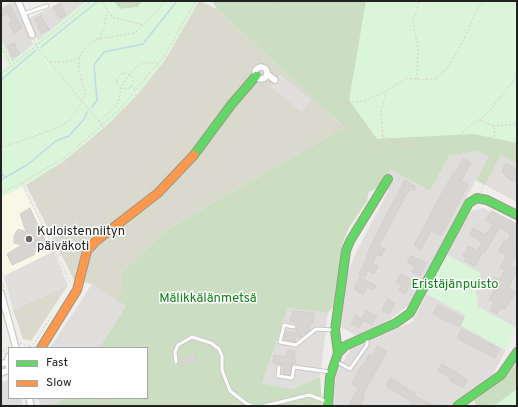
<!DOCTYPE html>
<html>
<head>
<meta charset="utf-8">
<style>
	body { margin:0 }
	#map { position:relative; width:518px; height:407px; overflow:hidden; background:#f0eeeb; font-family:Overpass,sans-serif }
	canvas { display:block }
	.frame { position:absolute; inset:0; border:2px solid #222; pointer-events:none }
	.legend { position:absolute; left:8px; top:347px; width:140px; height:52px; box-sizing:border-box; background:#fff; border:1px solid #a7a7a7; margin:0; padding:5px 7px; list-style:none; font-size:12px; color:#222 }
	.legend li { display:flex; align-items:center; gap:8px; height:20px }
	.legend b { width:20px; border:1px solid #a7a7a7 }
</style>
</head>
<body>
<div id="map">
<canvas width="518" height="407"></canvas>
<div class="frame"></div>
<ul class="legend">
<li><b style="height:5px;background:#63d668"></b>Fast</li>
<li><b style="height:5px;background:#ff974d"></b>Slow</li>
</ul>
</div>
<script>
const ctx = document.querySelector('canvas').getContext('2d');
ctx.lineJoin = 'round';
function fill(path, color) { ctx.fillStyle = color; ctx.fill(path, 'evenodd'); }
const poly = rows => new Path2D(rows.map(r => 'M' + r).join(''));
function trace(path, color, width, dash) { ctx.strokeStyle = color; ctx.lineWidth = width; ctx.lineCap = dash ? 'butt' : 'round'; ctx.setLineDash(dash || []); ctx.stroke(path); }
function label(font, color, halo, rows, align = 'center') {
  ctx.font = font + ' Overpass,sans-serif'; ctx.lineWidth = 3; ctx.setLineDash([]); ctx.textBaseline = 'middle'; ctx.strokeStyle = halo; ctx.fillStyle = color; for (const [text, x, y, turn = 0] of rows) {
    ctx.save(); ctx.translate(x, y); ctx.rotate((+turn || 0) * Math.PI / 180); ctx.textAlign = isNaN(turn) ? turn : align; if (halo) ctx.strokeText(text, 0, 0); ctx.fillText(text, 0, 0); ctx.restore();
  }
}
const residential = poly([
	[14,1,33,44,12,62,1,39,1,7],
	[64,1,86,1,38,41,29,18],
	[477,151,488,157,409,305,386,322,356,336,341,327,348,272,355,254,389,190,382,186,391,170,430,191,449,156],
	[501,155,517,164,517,202,485,185],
	[483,208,517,226,517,328,477,307,475,285,447,255,471,211],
	[92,284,126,306,99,348,50,348],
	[427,294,466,315,461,325,506,350,493,374,448,406,333,406,336,375,350,350,412,322],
	[288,308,328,313,320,377,292,389,262,383],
	[8,380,9,398,21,398,23,406,1,406,1,382],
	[36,398,67,398,51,406,40,406,39,400]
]);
const education = poly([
	[22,187,54,251,4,276,1,266,1,197]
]);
const construction = poly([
	[199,1,217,9,344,127,166,230,123,271,123,291,116,300,92,284,74,280,26,185,69,157,106,126,134,98,165,60],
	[68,285,31,341,23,339,13,310]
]);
const forest = poly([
	[113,1,142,1,138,7,120,9],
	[212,1,517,1,517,164,501,155,485,185,476,180,488,157,477,151,449,156,430,191,391,170,382,186,369,192,367,201,350,226,344,239,333,307,328,313,288,308,262,383,292,389,320,377,322,406,51,406,67,398,147,398,147,348,99,348,126,306,116,300,123,290,123,271,166,230,344,127,217,9],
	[517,363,517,406,477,406,474,401,507,375]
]);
const park = poly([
	[86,1,113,1,121,9,138,7,142,1,199,1,165,60,138,94,106,126,64,161,26,185,1,197,1,71,8,66,1,51,1,39,12,62],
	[366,1,517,1,517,143,474,134,377,139,349,100],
	[447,255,481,273,475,285,478,307,517,328,506,350,461,325,466,315,427,294],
	[517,389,517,406,494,406]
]);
const parking = poly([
	[280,74,311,100,302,112,271,87],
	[54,251,68,285,13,310,4,276]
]);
const stream = poly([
	[41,47,98,1],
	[1,80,36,50],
	[92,107,97,100,94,65,104,52,143,44,177,1],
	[1,173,5,177],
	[1,180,27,165,56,141,69,136,85,118,87,112]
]);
const building = poly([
	[60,3,66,15,60,18,53,7,60,3],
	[10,5,22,28,14,33,9,24,12,22,8,13,1,17,1,10,10,5],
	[41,16,49,30,41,33,35,19,41,16],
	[14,43,20,54,13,57,7,46,14,43],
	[463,159,471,163,461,181,468,185,441,236,431,231,421,249,414,245,453,173,455,174,463,159],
	[506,163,517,169,517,183,506,177,507,175,502,172,506,163],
	[405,180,416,187,414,191,411,189,407,193,379,246,385,249,381,256,377,254,372,263,378,266,374,274,368,270,365,277,359,274,367,258,366,257,375,237,405,180],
	[30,208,46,242,43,250,36,248,34,255,12,265,7,254,22,245,14,243,14,236,18,229,26,232,20,214,30,208],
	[492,211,517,224,517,253,511,265,517,268,517,271,509,286,509,289,516,292,505,309,501,307,497,314,490,310,494,302,489,300,495,288,490,286,494,277,500,280,505,270,500,267,507,255,499,251,504,241,507,242,511,234,500,227,485,252,483,251,475,266,464,261,466,257,463,256,468,246,477,251,482,242,470,235,473,228,486,235,493,224,486,220,492,211],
	[411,256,426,263,420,276,412,272,415,266,407,262,411,256],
	[401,274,412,280,405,294,399,290,402,285,396,282,401,274],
	[360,277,376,286,373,290,367,287,363,294,354,289,360,277],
	[388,299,395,303,389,314,382,310,388,299],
	[438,305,464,318,459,327,433,314,438,305],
	[293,311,314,313,313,324,310,324,310,330,307,330,306,333,302,333,301,337,296,337,295,342,284,340,286,331,296,333,298,322,290,321,293,311],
	[366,311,377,316,372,325,363,320,359,328,351,324,356,315,362,319,366,311],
	[462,329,500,349,495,358,457,338,462,329],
	[377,346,387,351,362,396,365,397,360,406,348,406,359,388,352,384,361,366,363,366,369,355,372,357,377,346],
	[288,350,295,351,294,359,296,359,295,364,291,366,290,375,283,374,284,365,273,363,274,355,286,357,288,350],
	[194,354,197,359,182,366,180,361,194,354],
	[442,364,468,380,463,388,449,380,450,377,438,371,442,364],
	[390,378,416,394,415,396,434,406,410,406,412,402,386,386,390,378]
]);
const path = poly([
	[102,1,112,17,144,25],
	[226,1,256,37,275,48,304,80,338,104,365,101,386,91,407,78,423,80,436,78,447,69,462,43,478,7,485,1],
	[296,1,301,10,304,79],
	[34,39,38,48,152,186],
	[99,39,104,28,107,12],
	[260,39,276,1],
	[1,44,11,65],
	[164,56,225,100],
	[254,57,269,68],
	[50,62,68,62,80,57],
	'117 81a8 8 0 1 1 16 0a8 8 0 1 1-16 0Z',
	[1,74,91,1],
	[417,79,418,47,413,22,419,1],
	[238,85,263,43],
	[131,86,136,91],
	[135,95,190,148],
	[480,120,493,126,495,130,492,144,495,164,482,187,481,192],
	[99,121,114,108,119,100,121,87,133,70,142,63,158,63],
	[493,126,517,124],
	[344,127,352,132,368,148,383,149],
	[383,136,400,145,412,144],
	[1,148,57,128,67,122,76,112,86,94,79,71,79,60,83,51,92,42,98,39,135,33,166,1],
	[66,158,107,223],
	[383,168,394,164,398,155,404,149,422,140,428,139,452,144,468,127,486,115,517,76],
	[382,176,384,157,381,112,386,92],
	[22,183,71,284],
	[1,193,22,183,65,157,89,137,121,108,164,56,196,1],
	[139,199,170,170],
	[58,255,106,224],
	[1,279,4,288],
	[153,327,173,346],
	[20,343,28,345,30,348],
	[222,346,233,329,248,317,254,308,251,280,252,266,265,178],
	[29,347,35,342,52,315],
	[135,348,153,327,167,315,149,278,179,239,265,178,329,139,336,129,344,124,350,103],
	[1,355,7,346,9,345],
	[97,406,103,398],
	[173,406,189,395,217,382,222,382]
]);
const lane = poly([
	[23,14,47,6],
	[294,327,284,325,280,342,296,345,316,329,334,330],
	[176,362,175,352,178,345,192,337,211,343,219,349,222,356,222,370,230,391,247,404,252,406],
	[337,362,350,369,367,345,367,336],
	[279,367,278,376,292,378,294,367,330,372],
	[264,406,309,395,328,402]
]);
const street = poly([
	[18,1,32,35],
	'255 73a6 6 0 1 1 12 0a6 6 0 1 1-12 0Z',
	[267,74,275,80],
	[1,293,16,348],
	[9,356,7,362,9,367],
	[1,364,7,362],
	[1,373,9,370],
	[29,398,31,406]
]);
const fast = poly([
	[194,155,231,105,256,76],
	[338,353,345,346,396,323,410,313,469,203,477,198,487,200,517,215],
	[328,406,330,377,338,353,335,330,346,251,350,241,388,179],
	[457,406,501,375,517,352]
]);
const slow = poly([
	[41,348,77,290,87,251,96,241,158,193,194,155]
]);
const markers = [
	[29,239,4,"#6a6968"]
];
const poiNames = [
	["Kuloistenniityn",37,232],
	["päiväkoti",37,247]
];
const parkNames = [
	["Eristäjänpuisto",455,285],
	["Mälikkälänmetsä",208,299]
];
fill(residential, '#dfdedc');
fill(education, '#f8f7e8');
fill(construction, '#d9d9cd');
fill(forest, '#cbdec1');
fill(park, '#daf5da');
fill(parking, '#e0dfde');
trace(stream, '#bfdbe3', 1.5);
fill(building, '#d7d4d2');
trace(building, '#d3d0cc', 1);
trace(lane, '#c9c8c7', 5);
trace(street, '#c9c8c7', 8);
trace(fast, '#999a82', 10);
trace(slow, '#999a82', 10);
trace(path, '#dccecd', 1, [2, 2]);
trace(lane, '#fdfcfc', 3);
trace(street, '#fdfcfc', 5.5);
trace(fast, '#63d668', 8);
trace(slow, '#ff974d', 8);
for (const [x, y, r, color] of markers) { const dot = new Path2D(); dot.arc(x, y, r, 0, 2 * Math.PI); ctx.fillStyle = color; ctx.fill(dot); trace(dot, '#fff', 1.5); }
label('13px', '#222', '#fff', poiNames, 'left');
label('13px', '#0c8416', '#fff', parkNames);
</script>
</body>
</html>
